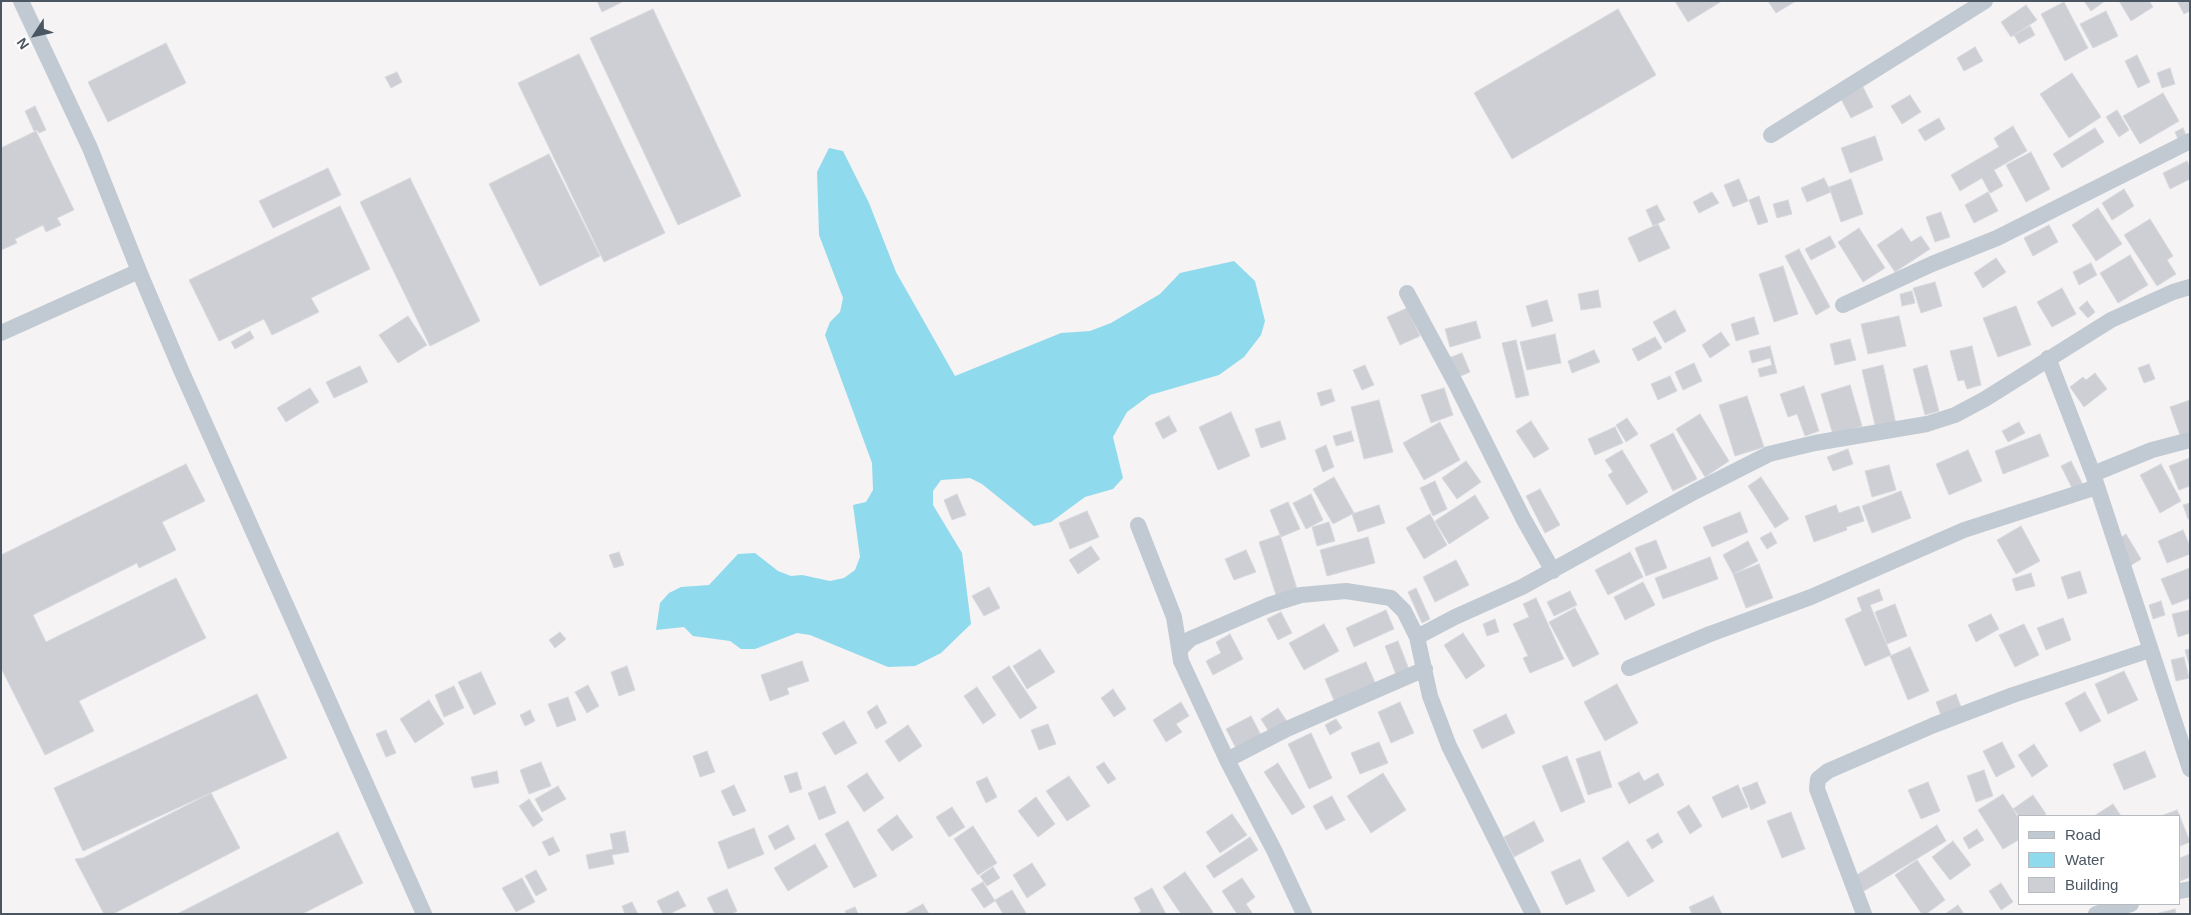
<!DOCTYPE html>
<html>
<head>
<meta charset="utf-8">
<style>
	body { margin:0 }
	#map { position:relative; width:2191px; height:915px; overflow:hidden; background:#f5f3f3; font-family:Arial,sans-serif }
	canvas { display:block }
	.frame { position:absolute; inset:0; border:2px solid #4a5661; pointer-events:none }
	.legend { position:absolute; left:2018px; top:815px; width:162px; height:90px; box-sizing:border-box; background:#fff; border:1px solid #b7bbc0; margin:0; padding:6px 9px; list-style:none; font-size:15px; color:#4a5661 }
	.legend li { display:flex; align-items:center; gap:10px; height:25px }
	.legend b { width:25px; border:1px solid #b7bbc0 }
	.north { position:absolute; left:10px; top:10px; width:50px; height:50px; -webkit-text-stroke:4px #fff; paint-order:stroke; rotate:235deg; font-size:14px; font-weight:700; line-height:20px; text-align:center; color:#4a5661 }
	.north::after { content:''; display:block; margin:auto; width:18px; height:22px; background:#4a5661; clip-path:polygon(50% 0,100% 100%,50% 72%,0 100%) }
</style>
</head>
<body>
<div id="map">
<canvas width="2191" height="915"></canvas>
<div class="frame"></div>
<ul class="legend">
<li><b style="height:6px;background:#c1cad2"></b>Road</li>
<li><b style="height:14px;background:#90daee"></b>Water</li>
<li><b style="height:14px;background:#cdcfd5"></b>Building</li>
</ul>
<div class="north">N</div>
</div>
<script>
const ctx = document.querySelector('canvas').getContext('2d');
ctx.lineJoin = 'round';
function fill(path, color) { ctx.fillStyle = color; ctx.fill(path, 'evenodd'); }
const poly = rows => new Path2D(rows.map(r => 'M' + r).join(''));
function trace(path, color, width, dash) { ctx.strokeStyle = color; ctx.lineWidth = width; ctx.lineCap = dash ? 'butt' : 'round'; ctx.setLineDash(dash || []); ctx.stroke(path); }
const water = poly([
	[829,148,843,151,869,203,896,272,955,376,1061,333,1090,331,1111,323,1160,294,1180,273,1234,261,1255,281,1265,321,1261,335,1244,357,1219,375,1150,395,1127,412,1113,437,1123,478,1113,489,1085,497,1051,522,1034,526,982,484,970,478,941,480,933,491,933,505,962,553,971,624,941,653,915,666,888,667,810,635,797,633,755,649,741,649,730,641,693,636,684,627,656,630,660,603,669,593,681,587,709,585,738,554,755,553,778,571,791,576,802,575,830,581,844,578,855,570,860,557,853,505,866,502,873,490,872,463,825,335,830,322,840,312,843,298,819,235,817,172]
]);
const building = poly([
	[597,1,622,1,622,2,602,12,597,1],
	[1675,1,1722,1,1688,22,1675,1],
	[1768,1,1796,1,1776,13,1768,1],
	[2084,1,2105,1,2091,11,2084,1],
	[2119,1,2149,1,2153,7,2131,21,2119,1],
	[2177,1,2190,1,2190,11,2184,14,2177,1],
	[2064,2,2088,48,2065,61,2041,14,2064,2],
	[2026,5,2037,20,2011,37,2001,22,2026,5],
	[653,9,741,196,678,225,590,38,653,9],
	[1618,9,1656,75,1512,159,1474,93,1618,9],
	[2106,11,2118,36,2093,48,2080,24,2106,11],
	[2030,26,2035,35,2019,44,2014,35,2030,26],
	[166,43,186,83,108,122,88,82,166,43],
	[1975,47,1983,61,1964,71,1957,58,1975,47],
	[579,54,665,233,604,262,518,83,579,54],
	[2137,55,2150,82,2138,88,2125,61,2137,55],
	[2170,68,2175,84,2162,88,2157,73,2170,68],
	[397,72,402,82,391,88,385,77,397,72],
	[2072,73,2101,117,2069,138,2040,94,2072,73],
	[1863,87,1873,107,1851,118,1841,99,1863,87],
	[2163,93,2179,121,2140,144,2123,116,2163,93],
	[1910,95,1921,112,1902,124,1891,106,1910,95],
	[35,106,46,130,39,133,37,130,34,131,25,111,35,106],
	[2117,110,2129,130,2119,137,2106,117,2117,110],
	[1939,118,1945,129,1925,141,1918,130,1939,118],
	[2013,126,2027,151,1994,170,2003,186,1990,193,1982,178,1960,191,1951,175,1999,147,1994,138,2013,126],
	[2095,128,2104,142,2062,168,2053,154,2095,128],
	[2183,128,2188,140,2180,144,2175,132,2183,128],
	[36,131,74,210,57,218,61,225,46,232,43,225,15,239,17,243,1,250,1,148,36,131],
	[1875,136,1883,160,1850,173,1841,148,1875,136],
	[2031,152,2050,189,2026,202,2006,165,2031,152],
	[549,154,600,256,540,286,489,184,549,154],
	[2187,161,2190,167,2190,179,2170,189,2163,173,2187,161],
	[328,168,341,195,273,228,259,201,328,168],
	[410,178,480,321,430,346,360,202,410,178],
	[1824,178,1831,192,1807,202,1801,188,1824,178],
	[1739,179,1748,201,1733,207,1724,185,1739,179],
	[1851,179,1863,214,1841,222,1829,187,1851,179],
	[2124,189,2134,206,2112,220,2102,203,2124,189],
	[1712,192,1719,203,1699,213,1693,202,1712,192],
	[1988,192,1998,211,1974,223,1965,205,1988,192],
	[1759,196,1768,222,1758,225,1749,200,1759,196],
	[1788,200,1792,214,1777,218,1773,204,1788,200],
	[1657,205,1665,220,1653,226,1646,210,1657,205],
	[340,206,370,269,311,298,319,312,272,335,264,319,219,341,189,280,340,206],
	[2098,208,2122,244,2096,261,2072,225,2098,208],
	[1941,212,1950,237,1935,242,1926,217,1941,212],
	[2150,219,2173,256,2167,260,2176,274,2157,286,2124,235,2150,219],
	[1658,224,1670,248,1639,262,1628,238,1658,224],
	[2049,225,2058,242,2033,256,2024,238,2049,225],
	[1859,228,1885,268,1863,282,1838,242,1859,228],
	[1902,228,1911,242,1921,236,1930,249,1895,272,1877,245,1902,228],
	[1830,236,1836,247,1811,260,1805,249,1830,236],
	[1799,249,1830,307,1816,315,1785,256,1799,249],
	[2130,255,2148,285,2118,303,2100,273,2130,255],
	[1996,258,2006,272,1983,288,1974,273,1996,258],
	[2091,263,2097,275,2079,285,2073,272,2091,263],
	[1783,266,1798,314,1774,322,1759,274,1783,266],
	[1935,282,1942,306,1921,313,1913,288,1935,282],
	[2062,288,2076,314,2052,327,2037,302,2062,288],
	[1598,290,1601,307,1581,310,1578,294,1598,290],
	[1912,291,1915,303,1902,306,1900,294,1912,291],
	[1547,300,1553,321,1532,327,1526,306,1547,300],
	[2087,301,2095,312,2088,318,2079,308,2087,301],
	[2016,306,2031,345,1998,357,1983,318,2016,306],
	[1407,308,1420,336,1400,345,1387,317,1407,308],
	[1675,310,1686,331,1665,343,1653,322,1675,310],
	[408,316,427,345,398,363,379,335,408,316],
	[1899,316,1906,346,1868,354,1861,324,1899,316],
	[1754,317,1759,334,1736,341,1731,324,1754,317],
	[1476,321,1481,338,1450,347,1445,329,1476,321],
	[250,331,254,338,235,349,231,342,250,331],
	[1721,332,1730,345,1710,358,1702,345,1721,332],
	[1555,334,1561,363,1527,370,1520,342,1555,334],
	[1655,337,1662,348,1638,361,1632,349,1655,337],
	[1850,339,1856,360,1835,365,1830,344,1850,339],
	[1516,340,1529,395,1516,398,1502,343,1516,340],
	[1770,346,1777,373,1760,377,1758,369,1772,365,1770,358,1752,363,1749,351,1770,346],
	[1972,346,1981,385,1967,389,1964,380,1958,381,1950,351,1972,346],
	[1594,350,1600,362,1572,373,1568,361,1594,350],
	[1462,353,1470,372,1454,379,1446,359,1462,353],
	[1694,363,1702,381,1683,390,1675,372,1694,363],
	[2149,364,2155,379,2144,383,2138,368,2149,364],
	[1365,365,1374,385,1362,390,1353,370,1365,365],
	[1883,365,1896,424,1876,429,1862,370,1883,365],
	[1927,365,1939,411,1925,415,1913,369,1927,365],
	[360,366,368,382,334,398,326,382,360,366],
	[2095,373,2107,389,2084,407,2070,387,2083,377,2086,380,2095,373],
	[1670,376,1677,391,1658,400,1651,384,1670,376],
	[1850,385,1862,426,1833,435,1821,394,1850,385],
	[1804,386,1819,431,1805,436,1797,414,1788,417,1780,394,1804,386],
	[310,388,319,402,286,422,277,408,310,388],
	[1444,388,1453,415,1431,423,1421,395,1444,388],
	[1331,389,1335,401,1321,406,1317,393,1331,389],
	[1747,396,1764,447,1735,456,1719,405,1747,396],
	[1379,400,1393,452,1364,459,1351,407,1379,400],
	[2190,400,2190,435,2181,438,2170,407,2190,400],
	[1231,412,1250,456,1218,470,1199,427,1231,412],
	[1700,414,1729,461,1705,477,1676,429,1700,414],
	[1169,416,1177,431,1163,439,1155,423,1169,416],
	[1627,418,1638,434,1626,442,1616,425,1627,418],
	[1280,421,1286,439,1261,448,1255,429,1280,421],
	[1531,421,1549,449,1534,458,1516,431,1531,421],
	[1440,422,1460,460,1424,480,1403,443,1440,422],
	[2019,422,2025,433,2008,442,2002,431,2019,422],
	[1615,427,1623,443,1595,455,1588,439,1615,427],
	[1351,431,1354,441,1336,446,1333,436,1351,431],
	[1673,433,1697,479,1673,491,1650,445,1673,433],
	[2040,434,2049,456,2003,474,1995,451,2040,434],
	[1326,445,1334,467,1323,472,1315,450,1326,445],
	[1848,449,1853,464,1833,471,1827,457,1848,449],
	[1622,450,1648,492,1627,505,1608,475,1613,472,1605,460,1622,450],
	[1968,450,1982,481,1949,495,1936,464,1968,450],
	[2190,458,2190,486,2179,490,2169,466,2190,458],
	[1466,461,1481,482,1457,499,1442,478,1466,461],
	[2071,461,2083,485,2073,490,2061,466,2071,461],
	[186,464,205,501,162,522,176,550,139,568,137,563,33,615,46,642,176,578,206,638,79,701,94,731,45,755,1,668,1,555,186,464],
	[2161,464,2181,501,2160,513,2140,475,2161,464],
	[1889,465,1896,490,1872,497,1865,471,1889,465],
	[1334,477,1354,513,1333,524,1313,489,1334,477],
	[1761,477,1789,519,1775,528,1748,486,1761,477],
	[1435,481,1447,509,1433,516,1420,488,1435,481],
	[1540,489,1560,525,1545,533,1526,496,1540,489],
	[1901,491,1911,518,1872,533,1862,506,1901,491],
	[957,494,966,515,952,520,944,500,957,494],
	[1311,494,1323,520,1306,529,1293,503,1311,494],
	[1475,495,1489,518,1449,544,1435,521,1475,495],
	[1288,502,1300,529,1281,537,1270,510,1288,502],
	[2190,503,2190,518,2188,519,2183,505,2190,503],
	[1379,505,1385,523,1358,532,1352,514,1379,505],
	[1836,505,1839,513,1859,506,1864,521,1846,527,1847,530,1814,542,1805,516,1836,505],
	[1087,511,1099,537,1070,549,1059,523,1087,511],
	[1740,512,1748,532,1712,547,1703,527,1740,512],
	[1430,514,1447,545,1424,559,1406,528,1430,514],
	[1329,522,1335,541,1317,546,1312,527,1329,522],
	[2021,526,2040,561,2016,574,1997,540,2021,526],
	[2183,530,2190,546,2190,554,2167,563,2158,541,2183,530],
	[1771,532,1777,543,1767,549,1760,538,1771,532],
	[2126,534,2141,559,2130,566,2115,541,2126,534],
	[1280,535,1298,592,1277,598,1259,542,1280,535],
	[1368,537,1375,563,1327,576,1320,550,1368,537],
	[1656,540,1667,568,1646,576,1635,548,1656,540],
	[1748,541,1758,561,1733,574,1723,555,1748,541],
	[1091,546,1100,559,1078,574,1069,560,1091,546],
	[1246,550,1256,572,1234,580,1225,559,1246,550],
	[619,552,624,565,614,568,609,555,619,552],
	[1630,552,1643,577,1608,595,1595,570,1630,552],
	[1710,557,1718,579,1663,599,1655,578,1710,557],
	[1456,560,1469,585,1435,602,1423,577,1456,560],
	[1759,564,1773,598,1746,608,1733,574,1759,564],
	[2190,568,2190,598,2172,605,2161,579,2190,568],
	[2080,571,2087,593,2068,599,2061,577,2080,571],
	[2031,573,2035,586,2016,591,2012,579,2031,573],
	[1643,582,1655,605,1625,620,1614,597,1643,582],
	[989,587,1000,608,984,616,972,596,989,587],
	[1416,588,1430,619,1422,623,1408,592,1416,588],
	[1879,589,1883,600,1870,605,1891,655,1865,666,1845,619,1862,611,1857,598,1879,589],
	[1570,591,1577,605,1554,616,1547,602,1570,591],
	[1536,598,1564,659,1530,673,1523,658,1528,656,1513,624,1529,617,1523,604,1536,598],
	[2161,601,2165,615,2153,619,2149,605,2161,601],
	[1895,604,1907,636,1887,644,1875,612,1895,604],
	[1575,608,1599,654,1573,667,1549,622,1575,608],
	[1386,610,1394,629,1354,647,1346,628,1386,610],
	[2190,610,2190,633,2178,637,2172,614,2190,610],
	[1281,612,1292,633,1278,640,1267,619,1281,612],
	[1991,614,1999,629,1976,642,1968,625,1991,614],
	[2063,618,2071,640,2046,650,2037,628,2063,618],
	[1495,619,1499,632,1487,636,1483,624,1495,619],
	[1324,624,1339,651,1304,670,1289,643,1324,624],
	[2024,624,2039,655,2015,667,1999,635,2024,624],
	[560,632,566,639,555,648,549,640,560,632],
	[1463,633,1485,666,1466,679,1444,645,1463,633],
	[1230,634,1243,659,1213,675,1206,661,1221,653,1216,642,1230,634],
	[1398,641,1410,672,1397,677,1385,646,1398,641],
	[1910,647,1929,691,1908,700,1890,656,1910,647],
	[1040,649,1055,672,1027,689,1013,666,1040,649],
	[2190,649,2190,668,2185,650,2190,649],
	[2184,657,2189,678,2176,681,2171,660,2184,657],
	[802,661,809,681,787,688,789,694,770,701,761,675,802,661],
	[1366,662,1377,687,1336,705,1325,679,1366,662],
	[627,666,635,690,619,696,611,672,627,666],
	[1009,666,1037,708,1020,719,992,677,1009,666],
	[2124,671,2138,700,2108,714,2095,684,2124,671],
	[481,672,496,704,474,715,458,682,481,672],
	[1617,684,1638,723,1605,741,1584,702,1617,684],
	[588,685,599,706,587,713,575,692,588,685],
	[454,686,464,708,444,717,435,695,454,686],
	[977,687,996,715,983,724,964,696,977,687],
	[1113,689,1126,709,1114,717,1101,698,1113,689],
	[2085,692,2101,721,2080,732,2065,703,2085,692],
	[257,694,287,758,83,851,54,788,257,694],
	[1956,694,1961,707,1941,715,1936,702,1956,694],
	[568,697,576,720,557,727,548,704,568,697],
	[429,700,444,724,415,743,400,719,429,700],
	[1181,702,1189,716,1176,724,1182,732,1166,742,1153,720,1181,702],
	[1400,702,1414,733,1391,743,1378,712,1400,702],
	[877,705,887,723,876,729,867,712,877,705],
	[1278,708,1288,723,1271,735,1261,719,1278,708],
	[530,710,535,721,525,726,520,715,530,710],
	[1506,714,1515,733,1482,749,1473,730,1506,714],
	[1251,716,1263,739,1238,752,1226,729,1251,716],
	[1336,719,1342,728,1330,735,1325,725,1336,719],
	[844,721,857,743,835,755,822,733,844,721],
	[1048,724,1056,744,1039,750,1031,730,1048,724],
	[908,725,922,746,899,762,885,741,908,725],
	[386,730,396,753,386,757,376,734,386,730],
	[1311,733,1332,778,1309,789,1288,744,1311,733],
	[1379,742,1388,763,1360,774,1351,753,1379,742],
	[2002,742,2015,767,1996,777,1983,751,2002,742],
	[2034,744,2048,766,2032,777,2018,755,2034,744],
	[707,751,715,772,700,777,693,756,707,751],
	[1600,751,1612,787,1588,795,1576,759,1600,751],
	[2145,751,2156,777,2124,790,2113,764,2145,751],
	[1567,756,1585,802,1561,812,1542,766,1567,756],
	[541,762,551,786,529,794,520,770,541,762],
	[1104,762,1116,779,1108,784,1096,767,1104,762],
	[1278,763,1305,807,1292,815,1264,772,1278,763],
	[1984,770,1993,796,1976,802,1967,776,1984,770],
	[497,771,499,783,474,788,471,777,497,771],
	[797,772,802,789,790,793,784,776,797,772],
	[1639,772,1644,781,1658,773,1664,785,1629,804,1618,783,1639,772],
	[867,773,884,798,864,812,847,786,867,773],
	[1383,773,1406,810,1371,833,1347,796,1383,773],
	[1069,776,1090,806,1067,821,1046,791,1069,776],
	[987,777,997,797,986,803,976,782,987,777],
	[1757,782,1766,803,1751,810,1742,788,1757,782],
	[1928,782,1940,811,1921,819,1908,790,1928,782],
	[734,785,746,811,733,816,721,791,734,785],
	[1738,785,1748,807,1722,818,1712,797,1738,785],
	[558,786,566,799,542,812,535,799,558,786],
	[825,786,836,813,819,820,808,793,825,786],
	[211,793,240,848,113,914,104,914,75,859,83,858,211,793],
	[2003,794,2020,820,2020,839,2003,849,1978,810,2003,794],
	[2033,795,2046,814,2044,816,2020,817,2013,809,2033,795],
	[1332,796,1345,820,1326,830,1313,806,1332,796],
	[1036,797,1055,824,1038,837,1018,811,1036,797],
	[529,799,543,820,533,827,519,806,529,799],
	[2113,804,2121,816,2094,816,2113,804],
	[1689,805,1702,826,1690,834,1677,812,1689,805],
	[952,807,965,827,949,837,936,817,952,807],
	[2177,810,2180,816,2161,816,2177,810],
	[1791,812,1805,849,1782,858,1767,821,1791,812],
	[1232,814,1247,835,1220,853,1206,832,1232,814],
	[897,815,913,837,892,851,877,830,897,815],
	[2180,817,2190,842,2180,846,2180,817],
	[848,821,877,876,854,888,825,834,848,821],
	[1534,821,1544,841,1514,857,1504,837,1534,821],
	[788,825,795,839,775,850,768,836,788,825],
	[1937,825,1946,841,1864,891,1855,876,1937,825],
	[973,826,997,863,978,875,954,839,973,826],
	[754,828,764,854,728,869,718,842,754,828],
	[1977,829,1984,840,1969,849,1963,838,1977,829],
	[625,831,629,852,612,855,614,864,589,869,586,855,613,849,610,834,625,831],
	[338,832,363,883,302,914,177,914,338,832],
	[1658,833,1663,842,1652,849,1646,840,1658,833],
	[553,837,560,851,549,856,542,842,553,837],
	[1250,837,1258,850,1214,878,1206,866,1250,837],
	[1628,841,1654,881,1628,897,1602,858,1628,841],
	[1953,841,1971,865,1950,880,1932,857,1953,841],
	[815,844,828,867,788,891,774,868,815,844],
	[2190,854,2190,877,2180,881,2180,858,2190,854],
	[1580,859,1595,891,1566,905,1551,872,1580,859],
	[1917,860,1945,900,1926,914,1922,914,1895,875,1917,860],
	[1032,863,1046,885,1027,898,1013,875,1032,863],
	[993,867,1000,878,987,886,980,876,993,867],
	[536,870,547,890,536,896,525,876,536,870],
	[1185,872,1213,912,1211,914,1181,914,1163,887,1185,872],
	[522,878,535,902,516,912,502,888,522,878],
	[1242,878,1255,897,1246,904,1253,914,1237,914,1222,891,1242,878],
	[983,882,995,901,984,908,971,889,983,882],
	[2001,883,2013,902,2001,910,1989,891,2001,883],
	[1152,888,1166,914,1137,914,1141,911,1134,898,1152,888],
	[727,889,737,911,732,914,715,914,707,898,727,889],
	[1012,890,1026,913,1025,914,1003,914,995,900,1012,890],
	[678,891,686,906,669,914,663,914,657,901,678,891],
	[1713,896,1722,914,1692,914,1689,907,1713,896],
	[632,902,638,914,625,914,622,906,632,902],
	[923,904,929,914,904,914,923,904],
	[1958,905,1964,914,1945,914,1958,905],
	[855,907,858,914,846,914,845,911,855,907],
	[2175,909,2176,914,2159,913,2175,909]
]);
const minor = poly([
	[21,1,90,148,139,271,181,370,424,914],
	[1771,135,1985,1],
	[1407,293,1456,384,1524,520,1553,571],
	[1843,305,1932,264,1997,238,2190,141],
	[1,333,139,271],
	[2048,358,2093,474,2190,769],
	[2093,474,2152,450,2190,440],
	[1138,525,1174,617,1181,661,1227,760,1274,850,1304,914],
	[1417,637,1455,617,1522,587,1694,492,1769,454,1815,443,1927,424,1955,415,1985,399,2111,320,2173,292,2190,287],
	[1181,648,1190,639,1269,605,1301,595,1346,591,1391,598,1404,611,1417,637,1430,696,1449,746,1533,914],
	[1629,668,1710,634,1811,597,1964,530,2097,487],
	[1227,760,1287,729,1425,669],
	[2180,891,2190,889],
	[1864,914,1817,789,1818,779,1828,771,1934,725,2013,695,2150,650],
	[2096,914,2131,904]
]);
fill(water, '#90daee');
fill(building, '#cdcfd5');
trace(building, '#d7d9de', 1);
trace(minor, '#c1cad2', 16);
</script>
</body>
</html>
